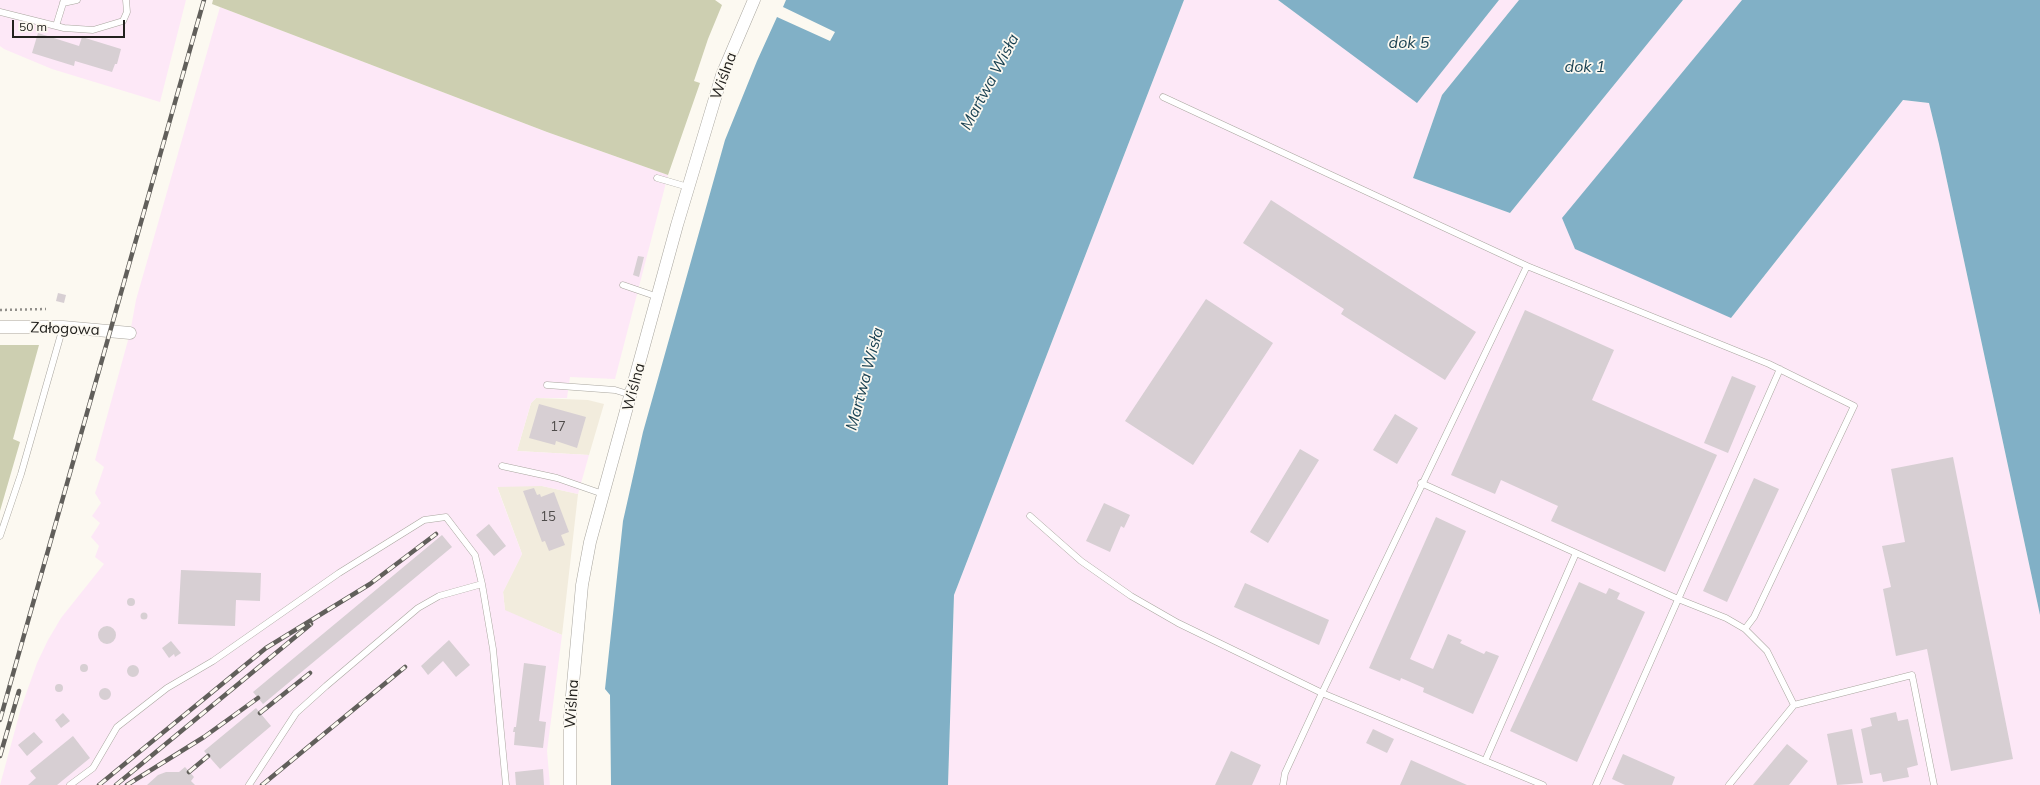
<!DOCTYPE html>
<html>
<head>
<meta charset="utf-8">
<style>
	body { margin:0 }
	#map { position:relative; width:2040px; height:785px; overflow:hidden; background:#fcf9f1; font-family:Mulish,sans-serif }
	canvas { display:block }
	.scale { position:absolute; left:12px; top:20px; width:113px; height:18px; box-sizing:border-box; border:2px solid #22211e; border-top:0; padding-left:5px; font-size:12px; line-height:14px; white-space:nowrap; color:#22211e; -webkit-text-stroke:3px #fcf9f1; paint-order:stroke }
</style>
</head>
<body>
<div id="map">
<canvas width="2040" height="785"></canvas>
<div class="scale">50 m</div>
</div>
<script>
const ctx = document.querySelector('canvas').getContext('2d');
ctx.lineJoin = 'round';
function fill(path, color) { ctx.fillStyle = color; ctx.fill(path, 'evenodd'); }
const poly = rows => new Path2D(rows.map(r => 'M' + r).join(''));
function trace(path, color, width, dash) { ctx.strokeStyle = color; ctx.lineWidth = width; ctx.lineCap = dash ? 'butt' : 'round'; ctx.setLineDash(dash || []); ctx.stroke(path); }
function label(font, color, halo, rows, align = 'center') {
  ctx.font = font + ' Mulish,sans-serif'; ctx.lineWidth = 3.5; ctx.setLineDash([]); ctx.textBaseline = 'middle'; ctx.strokeStyle = halo; ctx.fillStyle = color; for (const [text, x, y, turn = 0] of rows) {
    ctx.save(); ctx.translate(x, y); ctx.rotate((+turn || 0) * Math.PI / 180); ctx.textAlign = isNaN(turn) ? turn : align; if (halo) ctx.strokeText(text, 0, 0); ctx.fillText(text, 0, 0); ctx.restore();
  }
}
const built = poly([
	[536,398,588,400,604,404,589,455,517,451,531,403],
	[497,486,542,486,578,494,562,635,505,611,503,592,522,554]
]);
const industrial = poly([
	[0,0,186,0,160,102,52,69,4,49,0,46],
	[1184,0,1278,0,1417,102,1499,0,1519,0,1442,95,1413,178,1510,213,1683,0,1742,0,1562,219,1731,318,1903,100,1929,103,1939,144,2040,615,2040,785,948,785,954,595],
	[220,7,547,132,668,175,615,379,570,377,567,398,536,398,531,403,517,451,589,455,578,494,542,486,497,487,522,554,503,592,505,610,562,635,547,751,550,785,0,785,21,708,37,663,48,640,61,618,104,564,95,557,99,546,91,537,100,523,92,516,101,503,95,493,104,467,95,460,130,333,136,300]
]);
const green = poly([
	[213,0,715,0,722,5,708,39,694,81,700,83,668,175,547,132,212,4],
	[0,345,39,345,13,439,20,442,0,511]
]);
const water = poly([
	[786,0,1184,0,954,595,948,785,611,785,610,695,605,689,623,521,643,432,725,140,757,61,777,17,830,41,835,32,783,7],
	[1278,0,1499,0,1417,103],
	[1519,0,1683,0,1510,213,1413,178,1442,95],
	[1742,0,2040,0,2040,615,1939,144,1929,103,1903,100,1731,318,1575,249,1562,218]
]);
const building = poly([
	[38,33,79,46,82,37,121,49,117,64,115,64,112,72,75,61,74,66,32,53],
	[1271,200,1476,332,1445,380,1341,314,1344,309,1243,243],
	[638,256,644,257,639,277,633,275],
	[58,293,66,295,64,303,56,301],
	[1206,299,1273,343,1193,465,1125,421],
	[1525,310,1614,350,1592,400,1717,455,1665,572,1551,521,1558,506,1501,480,1495,494,1451,475],
	[1732,376,1756,386,1728,453,1704,443],
	[539,404,586,417,577,448,556,441,555,445,529,438],
	[1395,414,1418,428,1397,464,1373,450],
	[1300,449,1319,460,1268,543,1250,532],
	[1953,457,2013,759,1951,771,1927,649,1896,656,1883,589,1891,587,1882,546,1905,542,1891,469],
	[1754,478,1779,489,1727,602,1703,591],
	[534,488,537,495,540,494,541,497,554,492,569,532,561,535,565,545,549,551,545,541,542,542,523,491],
	[1104,503,1130,515,1124,528,1121,526,1110,552,1086,541],
	[1436,517,1466,531,1410,659,1433,669,1448,634,1462,640,1460,643,1484,654,1486,651,1499,656,1473,714,1423,692,1424,688,1401,678,1400,681,1369,668],
	[489,524,506,546,494,556,476,535],
	[442,535,452,547,263,704,253,692],
	[181,570,261,573,260,601,236,600,235,626,178,624],
	[1579,582,1606,594,1609,588,1620,593,1617,599,1645,612,1577,762,1510,731],
	[1245,583,1329,620,1319,645,1234,607],
	'127 602a4 4 0 1 1 8 0a4 4 0 1 1-8 0Z',
	'140.5 616a3.5 3.5 0 1 1 7 0a3.5 3.5 0 1 1-7 0Z',
	'98 635a9 9 0 1 1 18 0a9 9 0 1 1-18 0Z',
	[449,640,470,665,456,677,443,661,428,675,421,666],
	[171,641,181,653,175,657,174,654,169,658,162,648],
	[524,663,546,666,539,721,546,722,543,748,514,745,515,732,513,732,514,727,516,727],
	'80 668a4 4 0 1 1 8 0a4 4 0 1 1-8 0Z',
	'127 671a6 6 0 1 1 12 0a6 6 0 1 1-12 0Z',
	'55 688a4 4 0 1 1 8 0a4 4 0 1 1-8 0Z',
	'99 694a6 6 0 1 1 12 0a6 6 0 1 1-12 0Z',
	[256,708,271,726,220,769,204,751],
	[1896,712,1898,721,1908,719,1918,765,1907,768,1909,777,1883,782,1881,773,1870,775,1861,729,1872,726,1870,718],
	[63,713,70,721,61,728,55,720],
	[1373,729,1394,739,1387,753,1366,743],
	[1852,729,1863,783,1837,785,1827,734],
	[34,732,43,742,27,756,18,745],
	[73,736,90,758,57,785,28,785,36,778,30,771],
	[1787,744,1808,761,1789,785,1753,785],
	[1231,751,1261,765,1252,785,1215,785],
	[1623,754,1675,777,1672,785,1625,785,1612,779],
	[1411,760,1467,785,1400,785],
	[185,767,194,777,191,781,195,785,147,785,158,775,166,772,179,772],
	[543,769,544,785,516,785,515,772]
]);
const path = poly([
	[0,310,46,309]
]);
const service = poly([
	[63,3,77,0],
	[0,12,64,28,93,30,123,21,127,12,126,0],
	[56,26,64,0],
	[1163,97,1527,266,1769,364,1854,406,1754,617,1745,629],
	[657,178,688,187],
	[623,285,658,297],
	[547,385,615,390,631,395],
	[502,466,557,478,603,494],
	[1421,483,1678,599,1726,618,1745,629,1767,651,1794,705],
	[1030,516,1081,561,1131,596,1178,623,1322,693,1543,785],
	[0,536,21,474,63,327],
	[1485,761,1576,553],
	[70,785,93,768,117,727,167,688,213,661,339,573,424,520,446,517,475,555,482,584],
	[249,785,296,713,326,686,418,608,439,596,482,584,493,649,506,785],
	[1283,785,1285,773,1322,693,1527,266],
	[1596,785,1780,369],
	[1729,785,1794,705,1912,675,1934,785]
]);
const minor = poly([
	[0,327,63,327,130,333],
	[570,785,570,717,582,585,590,542,677,225,722,75,754,0]
]);
const rail = poly([
	[260,713,310,673],
	[0,720,204,0],
	[0,756,19,691],
	[189,772,208,756],
	[99,785,266,648,370,584,436,534],
	[116,785,311,624],
	[127,785,204,737,258,698],
	[262,785,405,667]
]);
const numberNames = [
	["17",558,427],
	["15",548,517]
];
const streetNames = [
	["Wiślna",724,76,-70],
	["Załogowa",65,329,2],
	["Wiślna",634,387,-75],
	["Wiślna",572,704,-86]
];
const waterNames = [
	["dok 5",1409,43],
	["dok 1",1585,67],
	["Martwa Wisła",990,82,-62],
	["Martwa Wisła",865,379,-75]
];
fill(built, '#f2ecdd');
fill(industrial, '#fde8f7');
fill(green, '#cdcfb1');
fill(water, '#81b0c6');
fill(building, '#d7cfd3');
trace(service, '#a9a69f', 7);
trace(minor, '#a9a69f', 13);
trace(path, '#918f8a', 2.5, [2, 3]);
trace(service, '#fff', 6);
trace(minor, '#fff', 12);
trace(rail, '#615f5b', 4.5);
trace(rail, '#fcf9f1', 3, [9]);
label('13px', '#4f4c4b', null, numberNames);
label('15px', '#22211e', '#fcf9f1', streetNames);
label('italic 16px', '#173f50', '#fcf9f1', waterNames);
</script>
</body>
</html>
